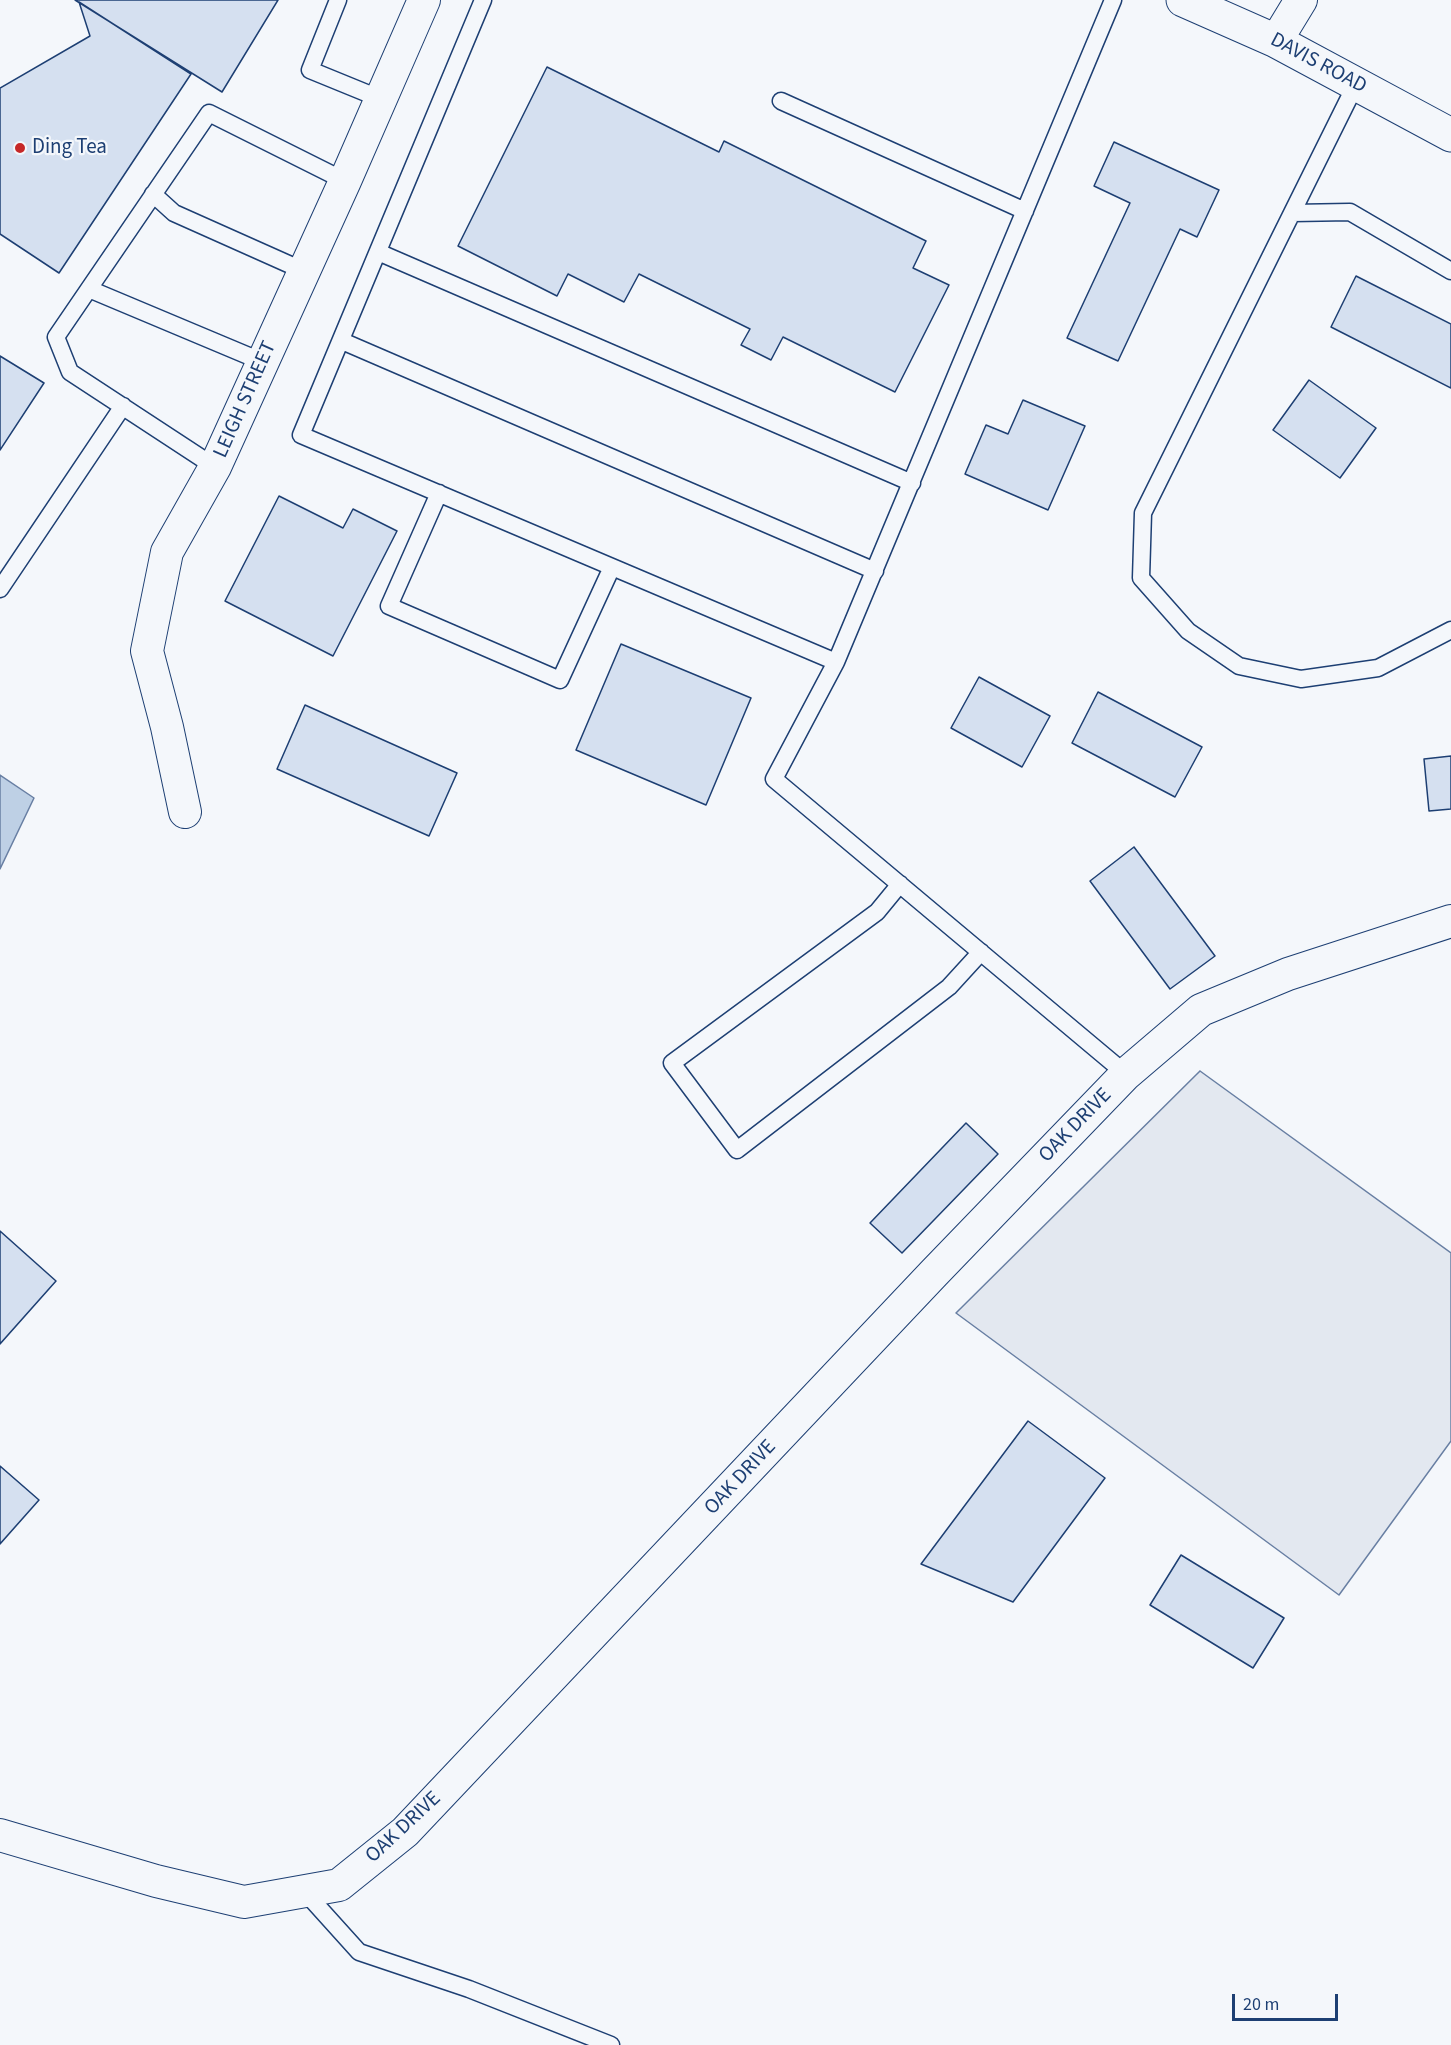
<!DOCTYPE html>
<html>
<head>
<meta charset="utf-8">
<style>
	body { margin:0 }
	#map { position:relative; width:1451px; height:2045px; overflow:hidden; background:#f4f7fb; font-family:"Source Sans 3",sans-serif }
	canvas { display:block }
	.scale { position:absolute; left:1232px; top:1994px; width:106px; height:27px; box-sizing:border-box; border:3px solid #1d3f73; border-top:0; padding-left:8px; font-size:18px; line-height:21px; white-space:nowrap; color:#1d3f73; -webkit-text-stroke:4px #f4f7fb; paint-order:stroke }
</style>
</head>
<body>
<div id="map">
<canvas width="1451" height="2045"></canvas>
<div class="scale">20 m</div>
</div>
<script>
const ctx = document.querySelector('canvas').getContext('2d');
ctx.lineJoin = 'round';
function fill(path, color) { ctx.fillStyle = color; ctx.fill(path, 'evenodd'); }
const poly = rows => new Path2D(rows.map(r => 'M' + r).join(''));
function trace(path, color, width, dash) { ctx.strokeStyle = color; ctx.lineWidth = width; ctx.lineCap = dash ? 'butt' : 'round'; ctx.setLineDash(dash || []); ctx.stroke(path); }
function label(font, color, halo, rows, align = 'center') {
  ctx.font = font + ' "Source Sans 3",sans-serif'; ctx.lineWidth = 4.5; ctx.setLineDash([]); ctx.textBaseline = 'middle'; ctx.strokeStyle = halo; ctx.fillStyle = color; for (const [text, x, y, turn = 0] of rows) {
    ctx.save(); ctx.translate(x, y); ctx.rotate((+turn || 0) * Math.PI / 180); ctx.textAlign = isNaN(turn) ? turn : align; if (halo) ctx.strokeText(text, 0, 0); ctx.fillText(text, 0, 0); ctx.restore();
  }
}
const parking = poly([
	[1200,1071,1451,1253,1451,1441,1339,1595,956,1313,1200,1071]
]);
const water = poly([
	[0,775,34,798,0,869,0,775]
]);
const building = poly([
	[75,0,278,0,222,92,75,0],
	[79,2,191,74,59,273,0,234,0,88,90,36,79,2],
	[547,67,719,152,724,141,926,241,913,268,949,285,895,392,783,337,771,360,741,345,750,329,639,274,624,302,568,274,557,296,458,246,547,67],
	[1114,142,1219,190,1197,237,1180,229,1118,361,1067,338,1130,203,1094,186,1114,142],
	[1356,276,1451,324,1451,388,1331,327,1356,276],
	[0,356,44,383,0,450,0,356],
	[1309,380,1376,428,1340,478,1273,430,1309,380],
	[1023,400,1085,426,1048,510,965,474,986,425,1008,434,1023,400],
	[279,496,343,528,353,509,397,531,333,656,225,601,279,496],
	[621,644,751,698,706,805,576,750,621,644],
	[979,677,1050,716,1022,767,951,728,979,677],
	[1098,692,1202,747,1175,797,1072,743,1098,692],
	[305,705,457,773,429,836,277,769,305,705],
	[1451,756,1451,809,1429,811,1424,759,1451,756],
	[1134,847,1215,956,1170,989,1090,881,1134,847],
	[966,1123,998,1154,902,1253,870,1223,966,1123],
	[0,1231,56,1281,0,1344,0,1231],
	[1028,1421,1105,1478,1013,1602,921,1564,1028,1421],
	[0,1466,39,1500,0,1544,0,1466],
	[1181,1555,1284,1618,1253,1668,1150,1605,1181,1555]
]);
const service = poly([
	[338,0,310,70,381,99],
	[483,0,301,435,836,662,1113,0],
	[1356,84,1143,513,1141,578,1188,631,1239,666,1301,679,1378,668,1451,630],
	[781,101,1025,211],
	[153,194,174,213,304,271],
	[1292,213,1350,212,1451,271],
	[378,252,912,483],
	[89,289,263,362],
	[342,341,875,571],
	[215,467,70,372,56,337,209,113,345,181],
	[439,493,389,606,560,680,612,567],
	[0,589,123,406],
	[836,662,774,779,1126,1074],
	[900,884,877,912,672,1063,737,1150,949,987,981,952],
	[304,1891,359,1952,469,1989,611,2045]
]);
const minor = poly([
	[1276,41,1301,0],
	[185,812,167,727,147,651,167,552,215,467,345,181,424,0],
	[0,1835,156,1881,244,1902,339,1885,405,1832,934,1273,1126,1074,1201,1010,1288,974,1451,921]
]);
const secondary = poly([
	[1183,0,1276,41,1451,135]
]);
const markers = [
	[20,148,6,"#c62828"]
];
const streetNames = [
	["DAVIS ROAD",1318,64,28],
	["LEIGH STREET",246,400,-66],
	["OAK DRIVE",1076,1126,-46],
	["OAK DRIVE",741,1478,-47],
	["OAK DRIVE",404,1828,-43]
];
const poiNames = [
	["Ding Tea",32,148]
];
fill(parking, '#e3e8f0');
trace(parking, '#687fa3', 1.5);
fill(water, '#bed0e5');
trace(water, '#687fa3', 1.5);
fill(building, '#d5e0f0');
trace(building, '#1d3f73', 1.5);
trace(service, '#1d3f73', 19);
trace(minor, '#1d3f73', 34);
trace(secondary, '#1d3f73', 35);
trace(service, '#f4f7fb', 16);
trace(minor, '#f4f7fb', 32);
trace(secondary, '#f4f7fb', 33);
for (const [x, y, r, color] of markers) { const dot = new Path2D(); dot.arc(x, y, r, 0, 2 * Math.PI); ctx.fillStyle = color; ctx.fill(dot); trace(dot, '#f4f7fb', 2); }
label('21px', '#1d3f73', '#f4f7fb', streetNames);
label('21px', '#1d3f73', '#f4f7fb', poiNames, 'left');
</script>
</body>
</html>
